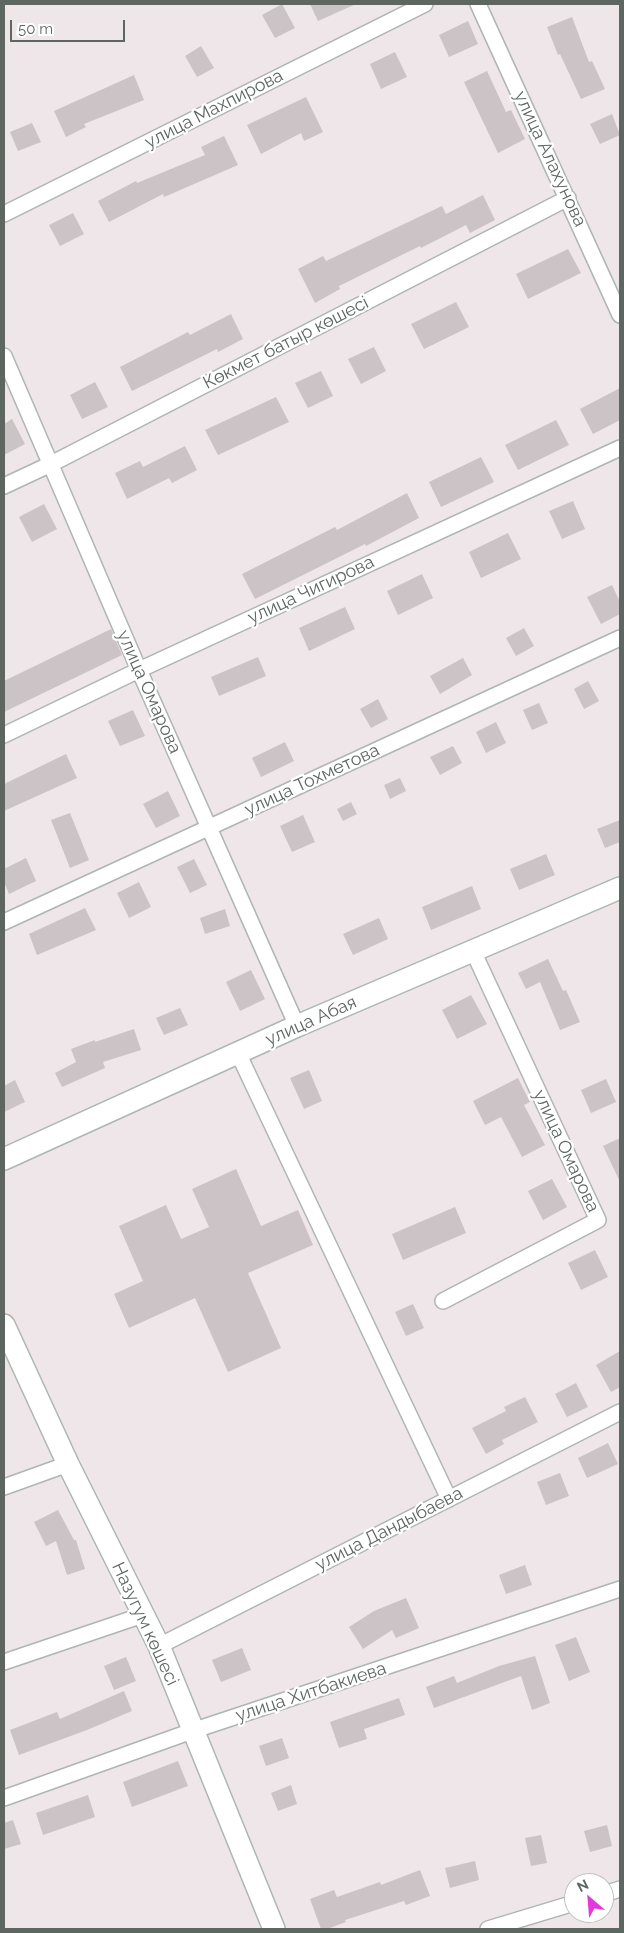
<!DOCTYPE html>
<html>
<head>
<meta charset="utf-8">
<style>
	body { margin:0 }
	#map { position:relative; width:624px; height:1933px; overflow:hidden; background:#efe6e9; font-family:Raleway,sans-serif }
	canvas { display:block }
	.frame { position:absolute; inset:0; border:5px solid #5e6662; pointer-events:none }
	.north { position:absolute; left:564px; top:1873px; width:50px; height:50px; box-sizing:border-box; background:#fff; border:1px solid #bfc2c0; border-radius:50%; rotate:333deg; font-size:14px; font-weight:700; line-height:20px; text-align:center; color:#5e6662 }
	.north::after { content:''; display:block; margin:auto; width:18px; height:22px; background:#e23ad9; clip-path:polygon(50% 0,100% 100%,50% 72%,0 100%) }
	.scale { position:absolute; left:10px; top:20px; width:115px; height:22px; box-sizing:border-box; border:2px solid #5e6662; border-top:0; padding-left:6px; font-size:15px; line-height:18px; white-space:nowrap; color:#5e6662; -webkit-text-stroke:4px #fff; paint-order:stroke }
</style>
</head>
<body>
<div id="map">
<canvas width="624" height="1933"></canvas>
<div class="frame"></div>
<div class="north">N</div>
<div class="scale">50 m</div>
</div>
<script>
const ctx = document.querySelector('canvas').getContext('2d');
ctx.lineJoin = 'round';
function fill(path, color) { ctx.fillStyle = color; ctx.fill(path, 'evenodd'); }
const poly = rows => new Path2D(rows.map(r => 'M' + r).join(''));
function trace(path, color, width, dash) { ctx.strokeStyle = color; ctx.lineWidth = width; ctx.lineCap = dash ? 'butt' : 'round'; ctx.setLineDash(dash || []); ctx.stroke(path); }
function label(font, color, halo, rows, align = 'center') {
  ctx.font = font + ' Raleway,sans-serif'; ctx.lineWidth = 4.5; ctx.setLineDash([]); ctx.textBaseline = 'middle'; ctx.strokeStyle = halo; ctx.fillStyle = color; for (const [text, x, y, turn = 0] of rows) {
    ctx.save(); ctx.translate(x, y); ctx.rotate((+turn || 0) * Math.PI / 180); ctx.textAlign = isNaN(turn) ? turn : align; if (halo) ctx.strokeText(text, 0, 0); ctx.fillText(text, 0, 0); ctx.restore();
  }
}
const building = poly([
	[282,4,295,28,275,38,262,15],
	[310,4,356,4,318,21],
	[572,17,589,62,592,61,605,89,581,99,560,54,558,55,547,27],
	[468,21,478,44,449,57,439,35],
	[201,46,214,68,197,77,185,56],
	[395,52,407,77,381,89,370,64],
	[487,71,506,112,511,110,525,139,498,153,464,82],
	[134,75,144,100,84,124,86,127,66,137,54,111],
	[306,97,323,132,304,141,301,133,261,154,247,125],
	[612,114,620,135,600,144,590,124],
	[32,123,41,142,18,151,10,132],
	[224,136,238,165,164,197,163,194,109,222,98,201,136,181,137,183,205,155,201,147],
	[483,195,495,220,470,233,466,225,421,248,420,246,339,286,340,289,315,303,298,269,323,256,326,261,442,206,446,214],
	[73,213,84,234,60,246,49,225],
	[568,249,581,273,528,299,516,274],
	[456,302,469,327,424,349,411,324],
	[231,314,243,339,218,352,217,349,132,391,120,367,188,332,190,335],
	[374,347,386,371,361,384,348,359],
	[321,371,333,396,308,408,295,383],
	[95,382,108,407,82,419,70,395],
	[620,388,620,420,593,434,580,409],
	[276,397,289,422,218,455,205,430],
	[12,419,25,444,4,455,4,424],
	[556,420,569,445,518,470,505,445],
	[185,446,197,470,172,483,169,478,127,499,115,473,140,461,143,467],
	[481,457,494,482,441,507,429,482],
	[407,493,419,518,366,546,365,544,255,599,242,574,335,527,337,530],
	[573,501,585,529,562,539,549,511],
	[44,504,57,529,32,542,19,517],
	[508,533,521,559,481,578,469,552],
	[422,574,433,598,398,615,387,591],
	[612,585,620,602,620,614,601,624,587,597],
	[345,607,355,629,309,651,299,628],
	[524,628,534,646,516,656,506,638],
	[111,629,122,655,4,712,4,681],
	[258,657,266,676,219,696,211,677],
	[463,658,472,675,440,694,430,676],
	[588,681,599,701,584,709,574,689],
	[378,699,388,719,371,728,360,709],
	[539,703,548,723,532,730,523,710],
	[133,710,145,736,120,746,108,721],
	[496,722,506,743,486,753,476,732],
	[285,742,294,761,261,777,252,758],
	[453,746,462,763,440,775,430,757],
	[66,754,77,778,4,811,4,784],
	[400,778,406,791,390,799,384,785],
	[168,791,180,816,156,828,143,804],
	[351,802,357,814,343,821,337,809],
	[70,813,89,860,70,868,51,820],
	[303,815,315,842,292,852,280,826],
	[620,820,620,842,605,848,597,829],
	[546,854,555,875,519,890,510,869],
	[26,858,36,881,9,894,4,882,4,869],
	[194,859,207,885,190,893,177,867],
	[139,882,151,907,129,918,117,893],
	[472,886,481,909,431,930,422,907],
	[85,908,96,930,37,955,29,934],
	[225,909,230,926,205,934,200,918],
	[379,918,388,939,353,955,343,934],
	[548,959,563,991,566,990,580,1022,560,1030,540,982,526,989,518,973],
	[251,970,265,999,240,1011,226,982],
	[471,995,487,1024,457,1039,442,1010],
	[180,1008,188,1025,164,1035,156,1018],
	[134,1029,141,1050,103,1062,105,1068,62,1087,55,1073,76,1062,71,1049,95,1040,95,1042],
	[309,1070,322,1101,304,1109,290,1078],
	[518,1078,530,1102,524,1105,545,1145,522,1157,501,1117,485,1125,473,1101],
	[606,1079,616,1102,591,1113,581,1090],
	[15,1080,25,1102,4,1112,4,1086],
	[620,1138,620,1182,603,1146],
	[236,1169,261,1226,298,1210,313,1245,248,1273,281,1348,228,1372,195,1298,129,1328,114,1294,143,1281,119,1226,166,1205,181,1239,209,1227,192,1189],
	[552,1179,567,1207,543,1220,528,1191],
	[455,1207,466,1233,403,1260,392,1234],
	[595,1250,608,1277,581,1290,568,1263],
	[413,1304,424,1328,406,1336,395,1312],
	[620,1351,620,1387,611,1392,596,1365],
	[576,1383,588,1407,567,1417,555,1394],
	[525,1397,538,1422,502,1440,504,1444,486,1454,472,1428,506,1411,504,1407],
	[608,1443,618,1464,587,1478,578,1458],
	[560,1473,569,1496,546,1505,537,1482],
	[58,1510,74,1540,76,1540,85,1569,67,1575,56,1541,46,1546,34,1522],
	[525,1565,532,1585,506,1594,499,1575],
	[406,1598,419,1628,396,1638,392,1630,363,1649,349,1627,374,1611],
	[576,1637,590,1672,569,1681,555,1645],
	[242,1648,251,1670,221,1682,212,1660],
	[535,1656,550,1703,532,1710,521,1676,434,1708,426,1687,454,1676,457,1683,499,1666],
	[126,1657,136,1681,114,1690,104,1666],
	[124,1691,132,1711,87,1730,19,1755,10,1730,57,1712,60,1719],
	[399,1698,405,1715,364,1729,367,1739,339,1748,330,1722],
	[282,1738,289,1758,266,1766,259,1746],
	[178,1761,188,1786,132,1807,123,1782],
	[291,1785,297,1804,278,1811,271,1793],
	[88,1795,95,1817,43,1835,36,1813],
	[13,1820,21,1844,4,1849,4,1823],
	[607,1825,612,1846,590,1852,584,1831],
	[541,1835,547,1863,531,1866,525,1838],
	[475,1861,479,1880,450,1888,445,1868],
	[420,1870,430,1896,406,1905,404,1901,345,1920,346,1922,327,1929,321,1929,310,1899,334,1890,337,1897,380,1882,381,1885]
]);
const street = poly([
	[478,4,620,315],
	[4,214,425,4],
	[4,356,139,670,297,1026],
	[4,486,51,464,568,198],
	[4,735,139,670,620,448],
	[4,922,620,638],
	[238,1053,449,1499],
	[443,1301,598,1220,473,951],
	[4,1487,68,1464],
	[159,1646,620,1412],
	[4,1662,143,1615],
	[4,1798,192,1731,620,1589],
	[604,1894,620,1889],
	[488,1929,574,1903]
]);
const secondary = poly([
	[4,1159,297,1026,620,888],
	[4,1325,68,1464,159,1646,274,1929]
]);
const streetNames = [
	["улица Махпирова",214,109,-27],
	["улица Алахунова",550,159,65],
	["Көкмет батыр көшесі",286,343,-27],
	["улица Чигирова",311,590,-25],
	["улица Омарова",149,692,66],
	["улица Тохметова",312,780,-25],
	["улица Абая",311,1021,-24],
	["улица Омарова",566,1151,65],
	["улица Дандыбаева",389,1529,-27],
	["Назугум көшесі",145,1624,65],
	["улица Хитбакиева",311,1692,-18]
];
fill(building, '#cbc3c5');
trace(street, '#afb5b3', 18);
trace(secondary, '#aeb6b2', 24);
trace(street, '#fff', 15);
trace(secondary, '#fff', 21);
label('18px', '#5e6662', '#fff', streetNames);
</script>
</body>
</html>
